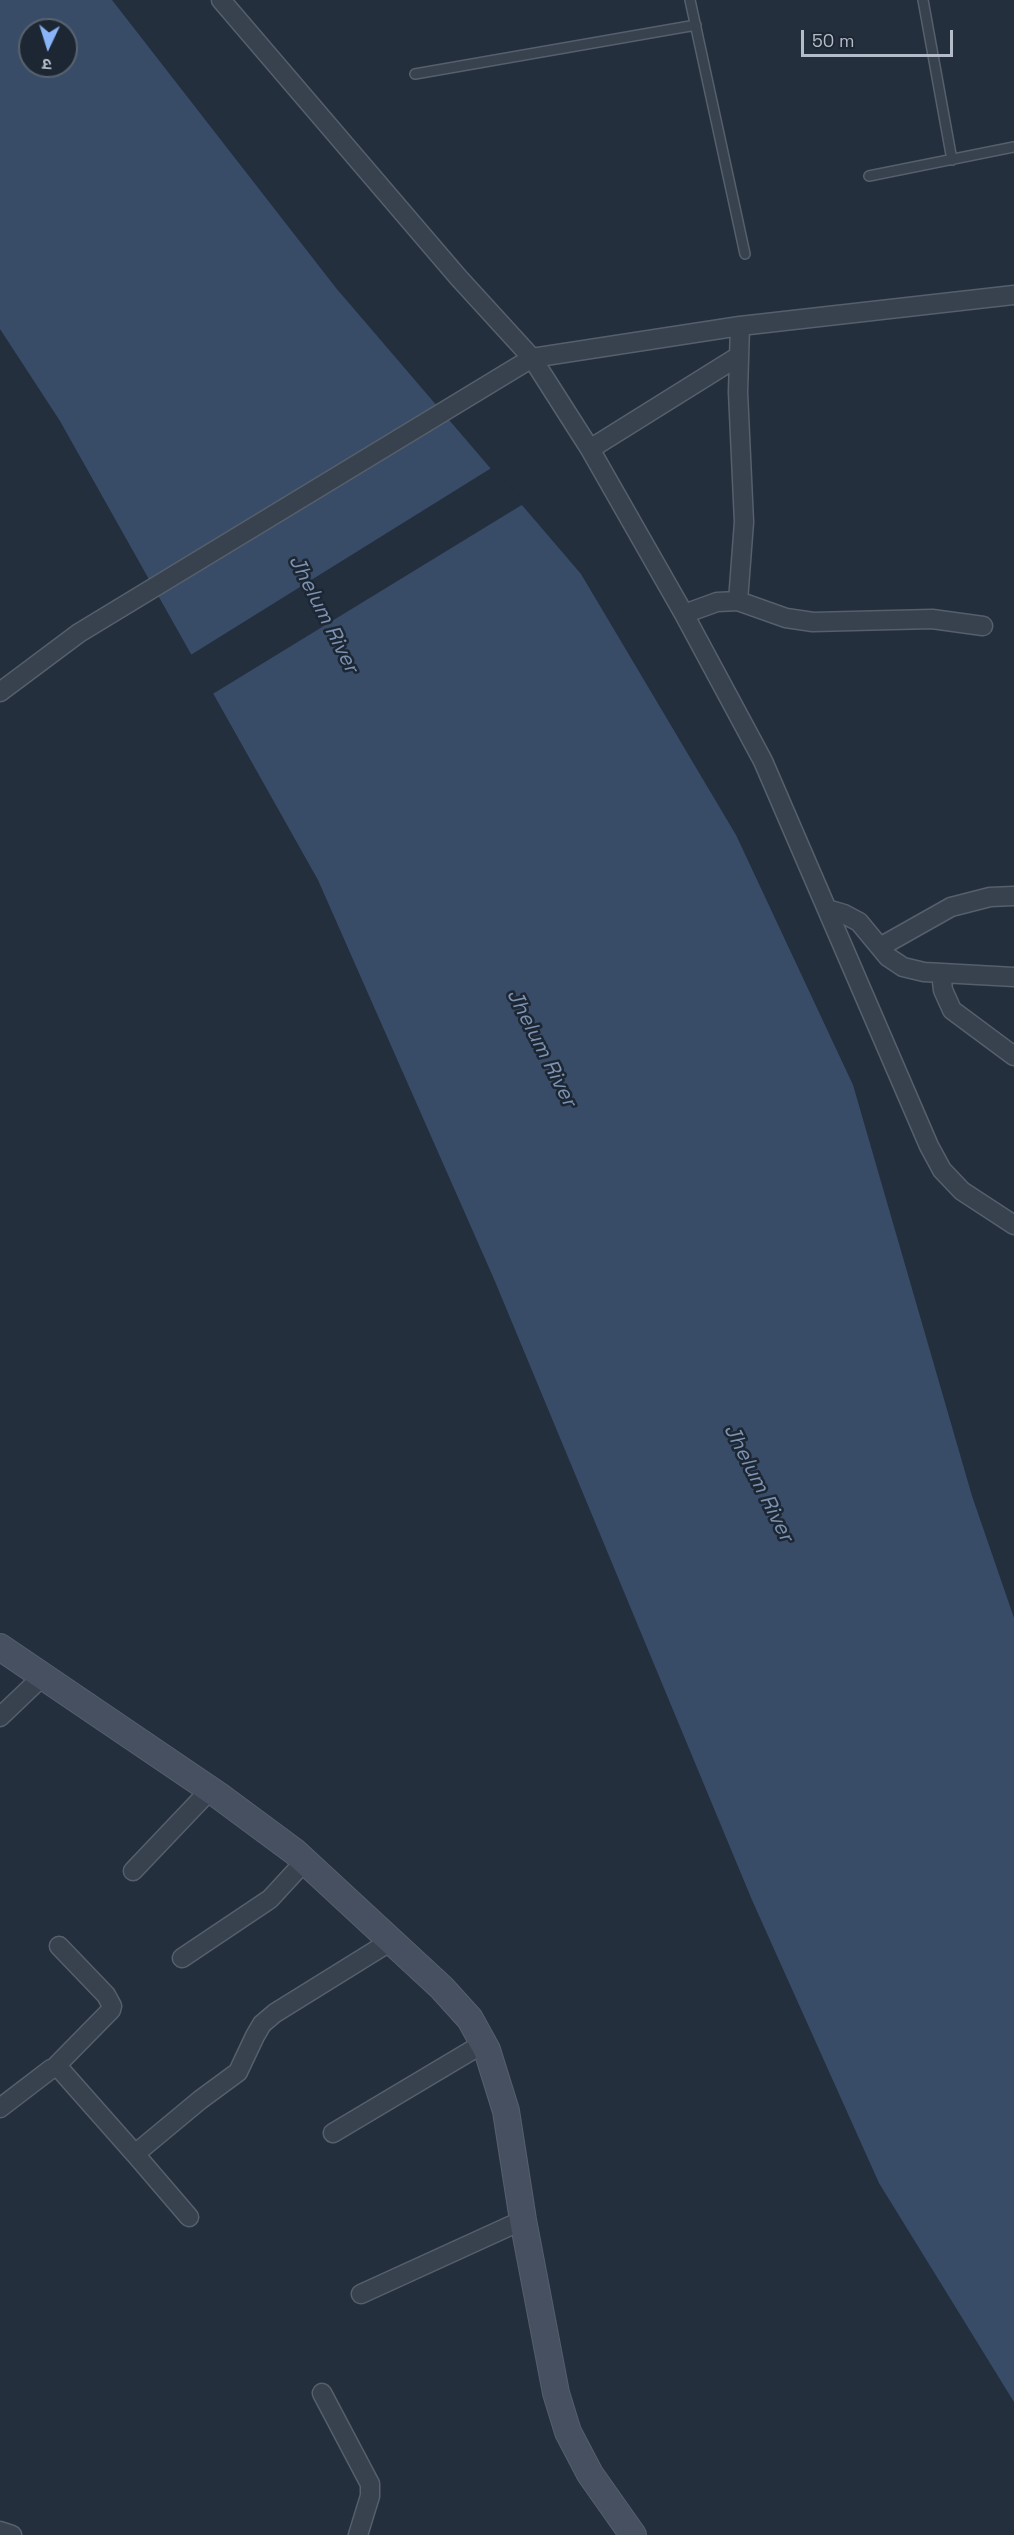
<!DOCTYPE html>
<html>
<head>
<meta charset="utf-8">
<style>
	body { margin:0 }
	#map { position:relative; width:1014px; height:2535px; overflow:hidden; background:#242f3e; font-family:"Space Grotesk","Noto Sans Devanagari",sans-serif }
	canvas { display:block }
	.north { position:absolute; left:18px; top:18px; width:60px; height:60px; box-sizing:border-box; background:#1d2633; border:2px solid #59626f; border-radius:50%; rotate:184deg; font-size:16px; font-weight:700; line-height:24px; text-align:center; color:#b4bcc9 }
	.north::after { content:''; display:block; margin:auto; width:21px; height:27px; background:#8ab4f8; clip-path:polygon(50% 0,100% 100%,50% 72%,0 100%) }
	.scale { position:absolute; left:801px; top:30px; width:152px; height:27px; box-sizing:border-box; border:3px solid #b4bcc9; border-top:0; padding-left:8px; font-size:18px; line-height:21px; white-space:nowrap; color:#b4bcc9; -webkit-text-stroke:4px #1d2633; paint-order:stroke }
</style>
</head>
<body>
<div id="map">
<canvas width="1014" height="2535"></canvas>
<div class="north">उ</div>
<div class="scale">50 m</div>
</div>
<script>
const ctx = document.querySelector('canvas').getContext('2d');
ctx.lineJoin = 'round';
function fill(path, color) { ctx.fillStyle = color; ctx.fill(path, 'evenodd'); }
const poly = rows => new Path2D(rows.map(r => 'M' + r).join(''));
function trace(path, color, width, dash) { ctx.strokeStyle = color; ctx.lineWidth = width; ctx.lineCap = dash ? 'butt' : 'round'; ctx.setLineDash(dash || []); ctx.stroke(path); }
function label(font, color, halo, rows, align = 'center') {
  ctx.font = font + ' "Space Grotesk",sans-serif'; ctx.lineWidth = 5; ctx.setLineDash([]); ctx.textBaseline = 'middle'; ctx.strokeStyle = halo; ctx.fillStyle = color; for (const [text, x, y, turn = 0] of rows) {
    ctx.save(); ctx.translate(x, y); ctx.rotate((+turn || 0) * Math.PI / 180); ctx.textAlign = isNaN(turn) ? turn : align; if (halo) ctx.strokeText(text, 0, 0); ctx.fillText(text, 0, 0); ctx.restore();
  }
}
const water = poly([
	[0,0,112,0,336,288,581,574,736,835,853,1085,972,1496,1014,1618,1014,2402,879,2183,752,1900,494,1279,318,880,60,421,0,329],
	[30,30,66,30,66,66,30,66]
]);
const pier = poly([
	[493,467,525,503,211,695,189,656]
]);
const lane = poly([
	[690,0,745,254],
	[923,0,952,160],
	[415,74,696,25],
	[869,176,1014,147]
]);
const street = poly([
	[221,0,458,277,532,358,590,449,684,614,763,761,929,1146,942,1170,962,1191,1014,1225],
	[590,449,739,356],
	[738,601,744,522,738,392,740,326],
	[684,614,717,602,738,601,786,618,813,622,932,619,983,626],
	[0,692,79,633,532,358,740,326,1014,295],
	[827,909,844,914,859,922,888,957,903,967,924,972,1014,977],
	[880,947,951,907,990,897,1014,896],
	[941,973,943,990,952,1010,1014,1056],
	[0,1717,43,1676],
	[133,1871,210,1790],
	[182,1958,270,1899,305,1861],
	[54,2068,111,2010,112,2006,106,1995,59,1946],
	[0,2108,51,2069,59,2068,135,2154,200,2100,238,2072,255,2036,262,2024,275,2013,391,1941],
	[333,2133,484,2043],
	[135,2154,189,2217],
	[361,2294,523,2220],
	[322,2393,370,2484,370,2496,358,2535],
	[0,2531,12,2535]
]);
const secondary = poly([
	[0,1647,218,1795,295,1852,442,1988,470,2019,487,2050,506,2111,523,2220,556,2393,568,2432,590,2474,633,2535]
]);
const waterNames = [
	["Jhelum River",323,614,63],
	["Jhelum River",541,1048,63],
	["Jhelum River",758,1483,63]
];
fill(water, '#394c67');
fill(pier, '#242f3e');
trace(lane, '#565f6c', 12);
trace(street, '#565f6c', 21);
trace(secondary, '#565f6c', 28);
trace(lane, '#38414e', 9);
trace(street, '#38414e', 18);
trace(secondary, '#465061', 26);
label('italic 21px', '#7c92b1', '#1d2633', waterNames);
</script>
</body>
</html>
